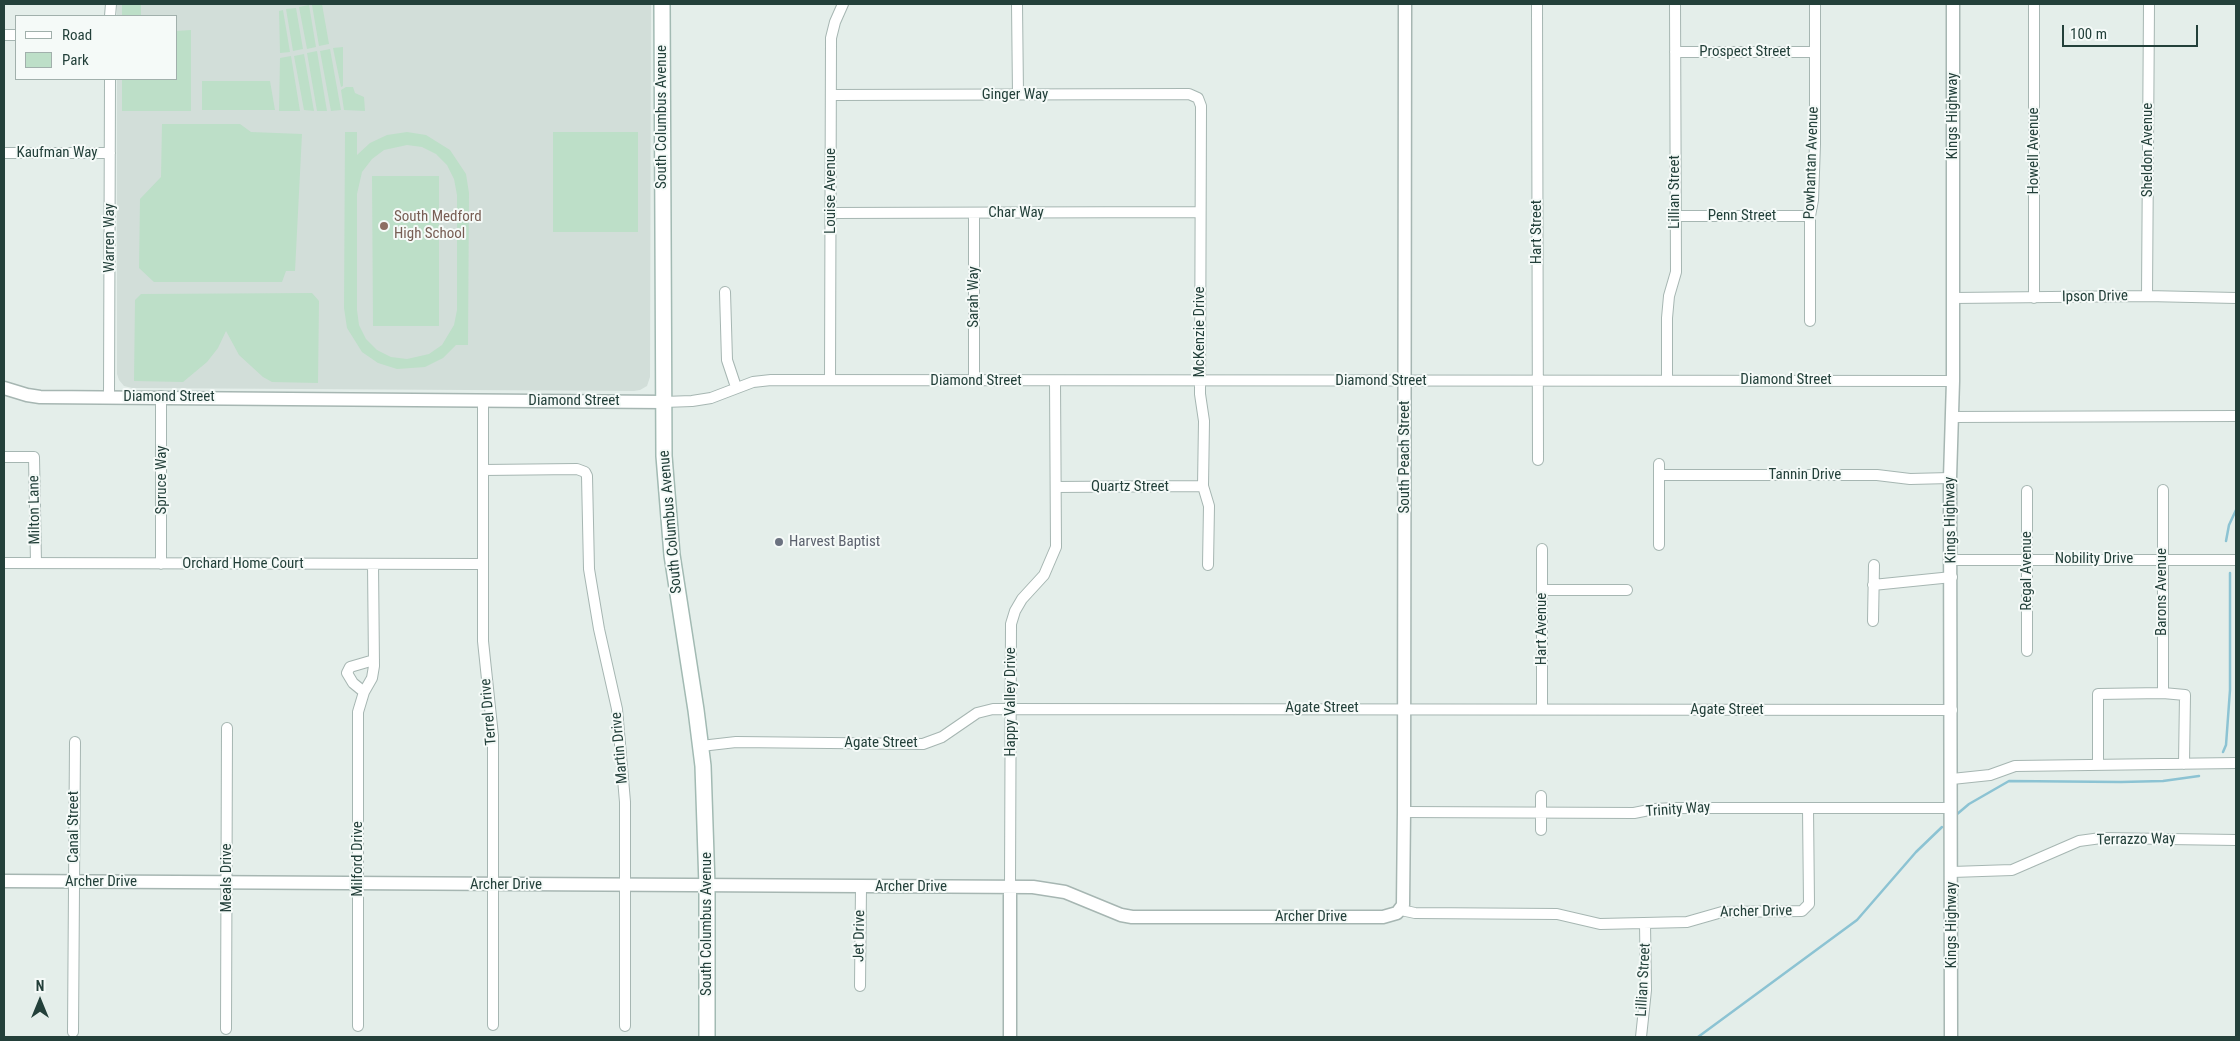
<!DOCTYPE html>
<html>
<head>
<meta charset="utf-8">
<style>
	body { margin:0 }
	#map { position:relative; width:2240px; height:1041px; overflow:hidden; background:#e4eeea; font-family:"Roboto Condensed",sans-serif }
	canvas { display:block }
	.frame { position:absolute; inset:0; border:5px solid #23403a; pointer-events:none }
	.legend { position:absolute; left:15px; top:15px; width:162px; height:65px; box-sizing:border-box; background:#f5faf8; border:1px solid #a1b0ac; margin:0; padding:6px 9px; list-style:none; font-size:15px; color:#23403a }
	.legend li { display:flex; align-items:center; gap:10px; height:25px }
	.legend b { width:25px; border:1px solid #a1b0ac }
	.north { position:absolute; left:15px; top:976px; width:50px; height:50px; -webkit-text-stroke:4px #f5faf8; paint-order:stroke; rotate:0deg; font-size:14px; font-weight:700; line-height:20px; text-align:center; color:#23403a }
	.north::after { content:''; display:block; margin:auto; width:18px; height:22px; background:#23403a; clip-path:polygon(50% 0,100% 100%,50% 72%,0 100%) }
	.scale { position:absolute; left:2062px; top:25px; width:136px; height:22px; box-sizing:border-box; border:2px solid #23403a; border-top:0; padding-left:6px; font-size:15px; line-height:18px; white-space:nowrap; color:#23403a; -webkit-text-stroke:4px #f5faf8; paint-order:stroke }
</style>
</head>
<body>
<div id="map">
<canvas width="2240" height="1041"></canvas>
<div class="frame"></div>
<ul class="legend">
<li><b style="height:6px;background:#fff"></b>Road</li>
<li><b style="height:14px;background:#bddfc8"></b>Park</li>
</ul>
<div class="north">N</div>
<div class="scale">100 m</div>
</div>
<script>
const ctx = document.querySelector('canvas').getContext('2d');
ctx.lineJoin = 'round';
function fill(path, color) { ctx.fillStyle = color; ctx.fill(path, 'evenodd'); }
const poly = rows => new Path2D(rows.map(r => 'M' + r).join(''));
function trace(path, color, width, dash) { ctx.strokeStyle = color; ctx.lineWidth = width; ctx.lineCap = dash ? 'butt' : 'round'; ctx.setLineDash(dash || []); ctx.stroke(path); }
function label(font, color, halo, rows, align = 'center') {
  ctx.font = font + ' "Roboto Condensed",sans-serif'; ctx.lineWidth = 4; ctx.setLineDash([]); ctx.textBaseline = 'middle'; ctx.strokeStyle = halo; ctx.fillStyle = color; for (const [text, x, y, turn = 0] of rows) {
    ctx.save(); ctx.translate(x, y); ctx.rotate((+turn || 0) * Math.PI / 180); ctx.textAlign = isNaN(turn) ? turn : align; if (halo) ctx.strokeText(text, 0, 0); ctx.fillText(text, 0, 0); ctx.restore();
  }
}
const built = poly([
	[117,4,651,4,650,377,647,386,640,390,634,391,132,388,124,386,119,380,117,374,117,79,176,79,176,16,117,16]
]);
const green = poly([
	[122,4,141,4,141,16,122,16],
	[322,4,329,44,319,46,312,5],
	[309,5,316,47,307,49,299,7],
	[296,8,303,49,293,51,286,9],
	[283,10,290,52,280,53,279,11],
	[191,30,191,111,122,111,122,79,176,79,176,31],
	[343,47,343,86,341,87,333,48],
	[330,49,341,110,331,111,320,51],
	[317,51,327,111,317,111,307,53],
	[304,54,314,111,304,110,294,56],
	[291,56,300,111,279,111,280,58],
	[202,81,270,81,275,110,202,110],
	[346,87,353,87,355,93,364,97,365,111,344,110,341,90],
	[162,124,240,124,251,132,302,134,295,271,286,271,282,282,154,282,139,268,140,199,161,177],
	[345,132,357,132,357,155,370,143,387,135,407,132,426,135,450,150,466,174,469,193,468,345,456,345,443,358,425,367,397,369,378,363,362,352,347,328,344,308],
	[407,145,422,147,436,154,447,165,454,179,457,195,457,310,454,325,442,345,429,354,407,359,391,357,377,350,366,339,359,325,357,310,357,194,362,172,372,159,384,150],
	[553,132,638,132,638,232,553,232],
	[372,176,439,176,439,326,373,326],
	[312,293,319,301,318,383,272,382,263,377,239,355,226,331,218,348,207,362,183,382,134,381,135,300,141,294]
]);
const stream = poly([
	[2226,541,2229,525,2236,510],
	[2223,752,2226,745,2230,690,2230,573],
	[1956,815,1969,804,2009,781,2121,782,2163,781,2199,776],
	[1698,1037,1857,920,1916,852,1942,827]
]);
const minor = poly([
	[1017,4,1018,95],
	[1537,4,1538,460],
	[2034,4,2034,298],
	[110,16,111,4],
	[4,35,16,35],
	[1675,52,1814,52],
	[832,95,1189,94,1198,98,1201,106,1200,394,1204,421,1203,486,1209,506,1208,565],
	[4,153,110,153],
	[831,213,1200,212],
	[1675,216,1810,216],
	[725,292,727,360,736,387],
	[2147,296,2149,4],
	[1953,298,2147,296,2236,298],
	[1810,321,1810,216,1813,200,1815,144,1815,4],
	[830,380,831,38,835,22,843,4],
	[1667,380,1667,318,1669,296,1676,272,1675,4],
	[974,381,974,213],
	[161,396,161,564],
	[109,397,110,79],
	[483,400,483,641,493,736,493,1025],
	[664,402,692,401,711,398,753,382,771,380,1953,381],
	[1952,417,2236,416],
	[4,457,34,457,36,563],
	[1659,464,1659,545],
	[483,470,577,469,585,472,587,476,589,569,599,629,617,709,625,802,625,1026],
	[1659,475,1877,475,1910,479,1950,478],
	[1056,487,1203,486],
	[2163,490,2163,693],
	[2027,491,2027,651],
	[1952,560,2236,560],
	[4,563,482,564],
	[1873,585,1952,577],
	[1542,590,1627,590],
	[1873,621,1874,565],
	[364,692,372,678,374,666,373,564],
	[1542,709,1542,549],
	[701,746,736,742,923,744,942,737,977,713,993,709,1952,710],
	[2098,765,2098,694,2163,693,2185,695,2184,764],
	[1952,779,1990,775,2015,766,2236,763],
	[1541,796,1541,830],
	[1404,812,1634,813,1654,809,1676,808,1951,808],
	[1952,872,2012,870,2079,841,2101,838,2236,840],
	[1010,887,1011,624,1015,611,1022,599,1044,575,1056,547,1055,381],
	[1401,910,1415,913,1557,914,1600,924,1687,922,1722,912,1802,911,1809,904,1808,808],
	[860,986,861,887],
	[358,1026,358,712,364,692,353,683,347,673,350,667,374,660],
	[226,1029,227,728],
	[73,1032,75,742],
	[1641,1037,1646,990,1645,924]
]);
const tertiary = poly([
	[4,388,27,395,40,397,664,402],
	[4,881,1033,887,1065,892,1121,915,1132,917,1383,917,1397,913,1403,905,1404,812,1405,4],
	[1010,1037,1010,887],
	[1951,1037,1950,478,1953,381,1953,4]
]);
const secondary = poly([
	[662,4,664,456,672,555,696,710,703,766,707,886,707,1037]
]);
const markers = [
	[384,226,5,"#8d6e63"],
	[779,542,5,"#6b7280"]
];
const streetNames = [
	["Prospect Street",1745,52],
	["Ginger Way",1015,95],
	["Kings Highway",1953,116,-90],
	["South Columbus Avenue",662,117,-90],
	["Sheldon Avenue",2148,150,-90],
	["Howell Avenue",2034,151,-90],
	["Kaufman Way",57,153],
	["Powhantan Avenue",1812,163,-88],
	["Louise Avenue",831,191,-90],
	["Lillian Street",1675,192,-90],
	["Char Way",1016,213],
	["Penn Street",1742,216],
	["Hart Street",1537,232,-90],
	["Warren Way",110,238,-90],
	["Sarah Way",974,297,-90],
	["Ipson Drive",2095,297,-1],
	["McKenzie Drive",1200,332,-90],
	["Diamond Street",1786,380],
	["Diamond Street",976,381],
	["Diamond Street",1381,381],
	["Diamond Street",169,397],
	["Diamond Street",574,401],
	["South Peach Street",1405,457,-90],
	["Tannin Drive",1805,475],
	["Spruce Way",162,480,-90],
	["Quartz Street",1130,487],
	["Milton Lane",35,510,-91],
	["Kings Highway",1951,520,-91],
	["South Columbus Avenue",671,522,-95],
	["Nobility Drive",2094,559],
	["Orchard Home Court",243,564],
	["Regal Avenue",2027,571,-90],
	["Barons Avenue",2162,592,-90],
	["Hart Avenue",1542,629,-90],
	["Happy Valley Drive",1011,702,-90],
	["Agate Street",1322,708],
	["Agate Street",1727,710],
	["Terrel Drive",489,712,-95],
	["Agate Street",881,743],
	["Martin Drive",620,748,-95],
	["Trinity Way",1678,810,-4],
	["Canal Street",74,827,-90],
	["Terrazzo Way",2136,840,-1],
	["Milford Drive",358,859,-90],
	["Meals Drive",227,878,-90],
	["Archer Drive",101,882],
	["Archer Drive",506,885],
	["Archer Drive",911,887],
	["Archer Drive",1756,912,-1],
	["Archer Drive",1311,917],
	["South Columbus Avenue",707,924,-90],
	["Kings Highway",1952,925,-90],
	["Jet Drive",860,936,-89],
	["Lillian Street",1644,980,-87]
];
const educationNames = [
	["South Medford",394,217],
	["High School",394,234]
];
const worshipNames = [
	["Harvest Baptist",789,542]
];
fill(built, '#d2ded9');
fill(green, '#bddfc8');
trace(stream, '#8cc3d3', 2.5);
trace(minor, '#a6b6b2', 12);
trace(tertiary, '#a6b6b2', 15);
trace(secondary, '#a2bab3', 18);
trace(minor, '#fff', 10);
trace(tertiary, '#fff', 12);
trace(secondary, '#fff', 15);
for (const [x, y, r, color] of markers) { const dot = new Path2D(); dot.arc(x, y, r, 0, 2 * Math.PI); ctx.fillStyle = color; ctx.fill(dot); trace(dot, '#f5faf8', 2); }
label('15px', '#23403a', '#f5faf8', streetNames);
label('15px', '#785e54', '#f5faf8', educationNames, 'left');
label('15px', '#5b616d', '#f5faf8', worshipNames, 'left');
</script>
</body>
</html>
